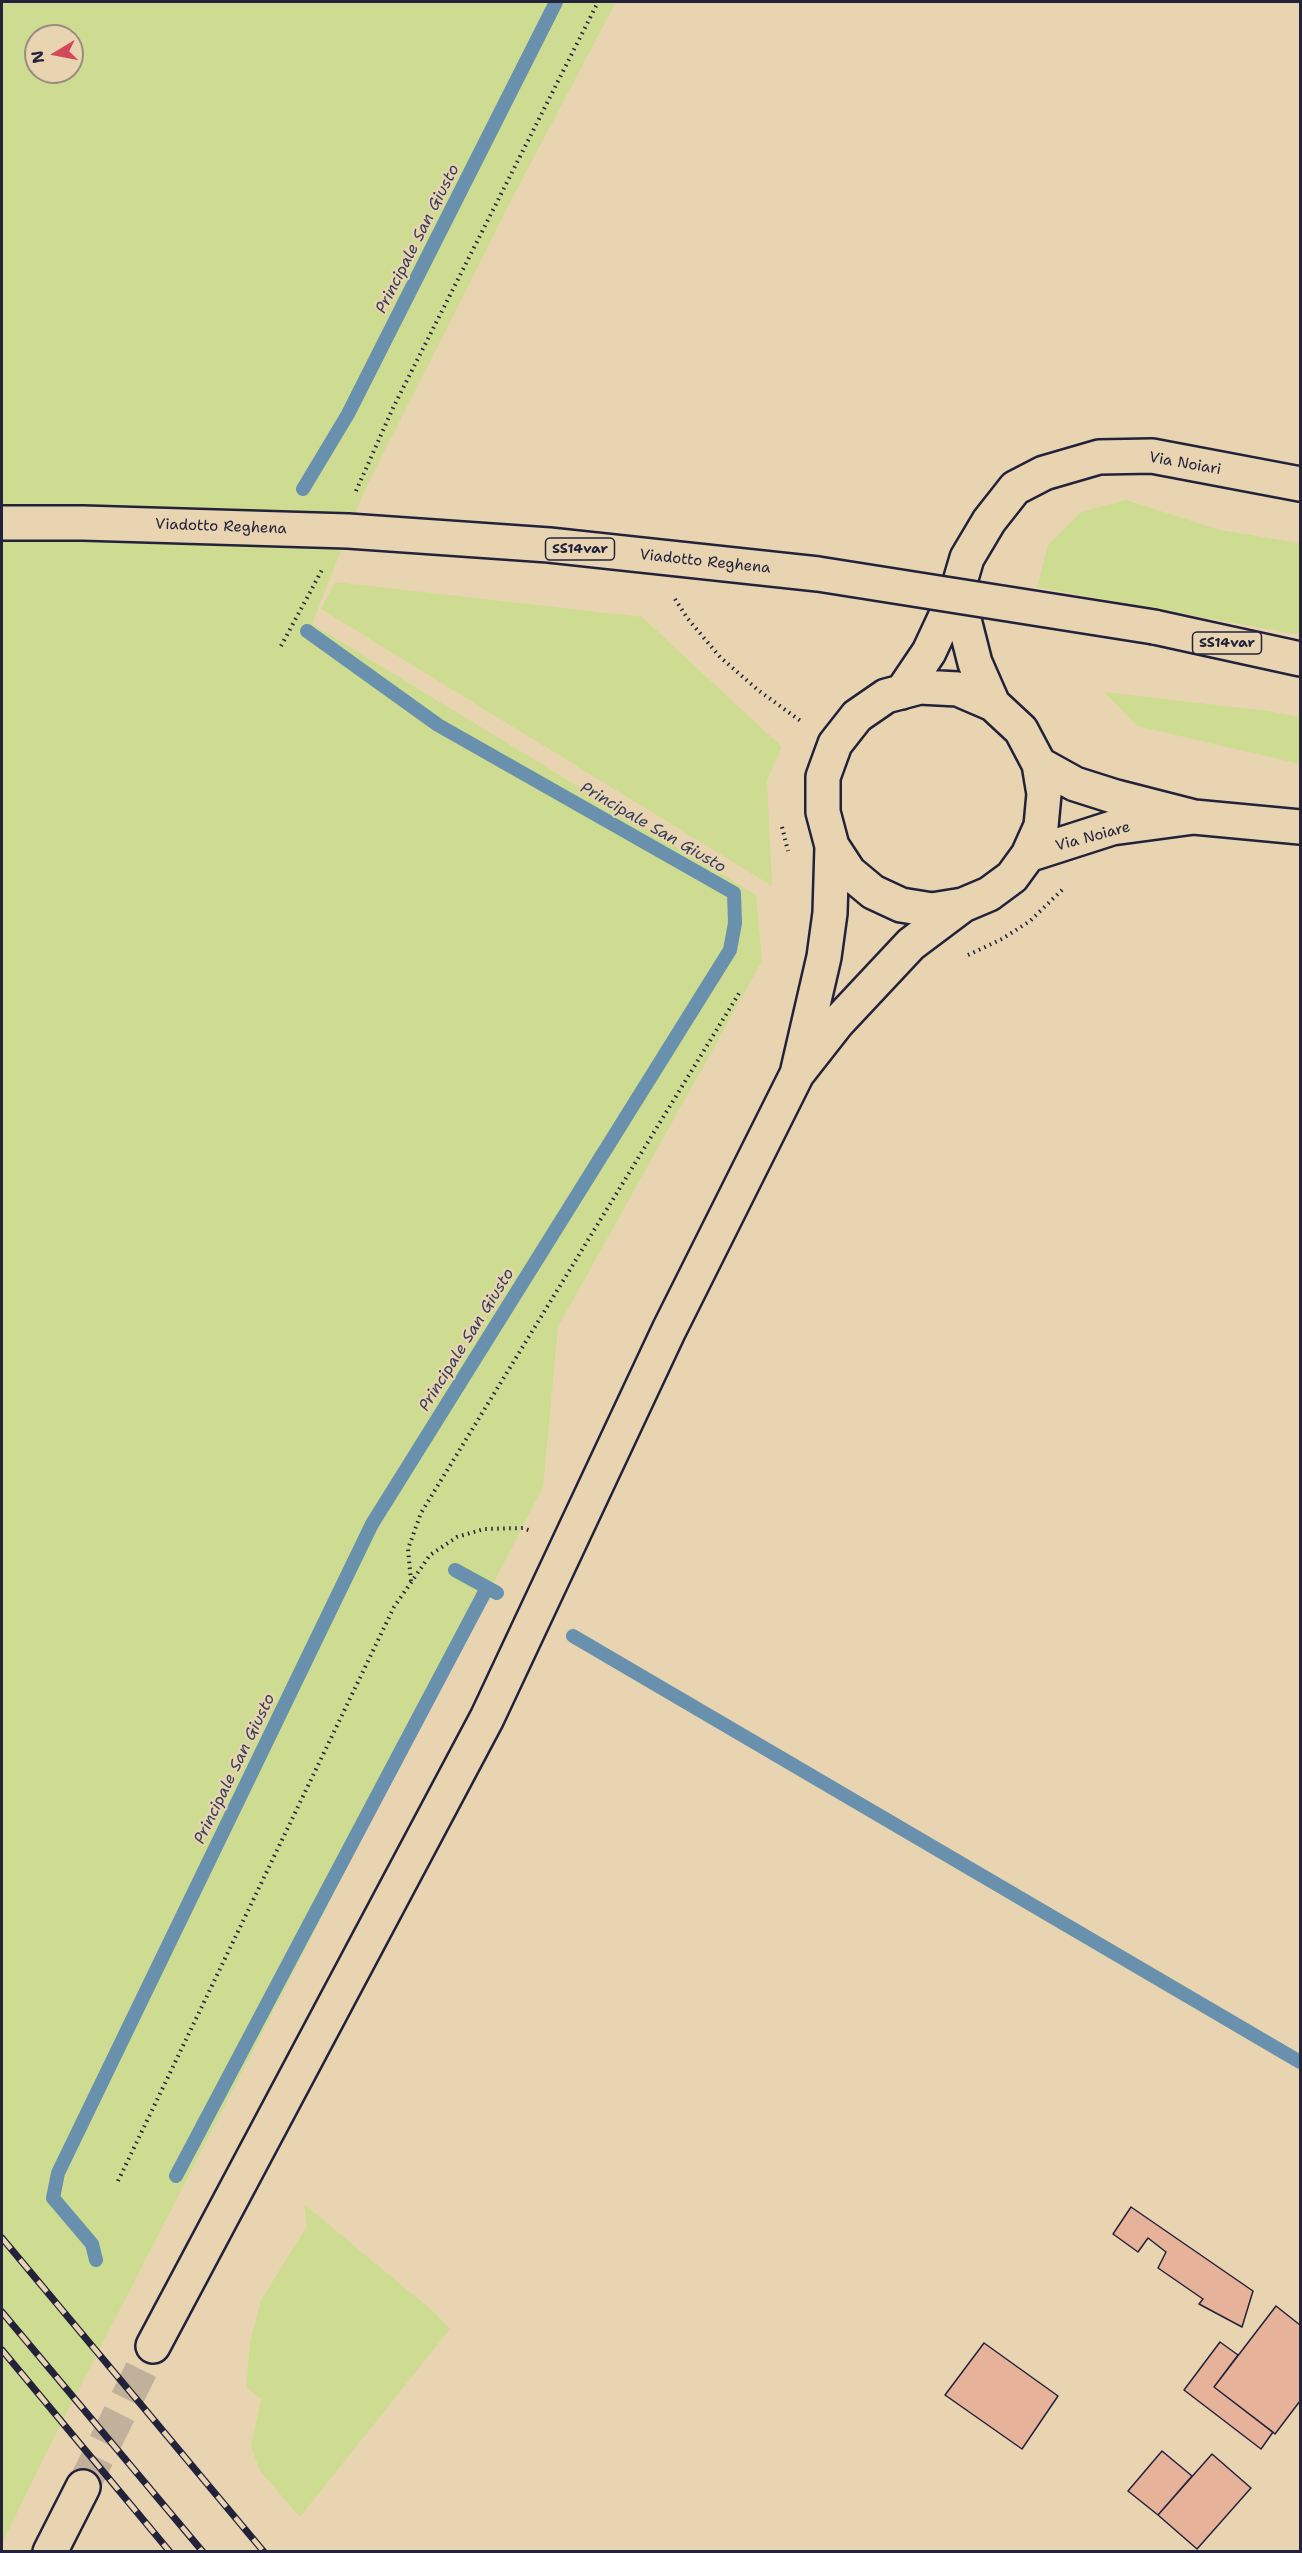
<!DOCTYPE html>
<html>
<head>
<meta charset="utf-8">
<style>
	body { margin:0 }
	#map { position:relative; width:1302px; height:2553px; overflow:hidden; background:#e9d4b2; font-family:"Shantell Sans",sans-serif }
	canvas { display:block }
	.frame { position:absolute; inset:0; border:3px solid #22223b; pointer-events:none }
	.north { position:absolute; left:24px; top:24px; width:60px; height:60px; box-sizing:border-box; background:#e9d4b2; border:2px solid #998d82; border-radius:50%; rotate:260deg; font-size:16px; font-weight:700; line-height:24px; text-align:center; color:#22223b }
	.north::after { content:''; display:block; margin:auto; width:21px; height:27px; background:#d1495b; clip-path:polygon(50% 0,100% 100%,50% 72%,0 100%) }
</style>
</head>
<body>
<div id="map">
<canvas width="1302" height="2553"></canvas>
<div class="frame"></div>
<div class="north">N</div>
</div>
<script>
const ctx = document.querySelector('canvas').getContext('2d');
ctx.lineJoin = 'round';
function fill(path, color) { ctx.fillStyle = color; ctx.fill(path, 'evenodd'); }
const poly = rows => new Path2D(rows.map(r => 'M' + r).join(''));
function trace(path, color, width, dash) { ctx.strokeStyle = color; ctx.lineWidth = width; ctx.lineCap = dash ? 'butt' : 'round'; ctx.setLineDash(dash || []); ctx.stroke(path); }
function label(font, color, halo, rows, align = 'center') {
  ctx.font = font + ' "Shantell Sans",sans-serif'; ctx.lineWidth = 4.5; ctx.setLineDash([]); ctx.textBaseline = 'middle'; ctx.strokeStyle = halo; ctx.fillStyle = color; for (const [text, x, y, turn = 0] of rows) {
    ctx.save(); ctx.translate(x, y); ctx.rotate((+turn || 0) * Math.PI / 180); ctx.textAlign = isNaN(turn) ? turn : align; if (halo) ctx.strokeText(text, 0, 0); ctx.fillText(text, 0, 0); ctx.restore();
  }
}
const green = poly([
	[2,2,616,2,516,191,364,492,312,624,756,895,762,961,558,1327,543,1487,45,2455,2,2544],
	[36,36,72,36,72,72,36,72],
	[1126,500,1220,530,1300,543,1300,635,1037,587,1048,545,1081,512],
	[335,582,642,617,782,747,767,780,772,886,321,609],
	[1104,692,1268,711,1300,717,1300,764,1137,726],
	[304,2204,435,2313,450,2329,300,2517,260,2471,251,2446,261,2399,246,2387,250,2343,261,2300,307,2226]
]);
const stream = poly([
	[303,489,348,414,556,2],
	[455,1570,497,1593],
	[573,1636,1300,2062],
	[176,2176,487,1588],
	[96,2260,92,2244,53,2198,58,2173,372,1524,730,950,735,923,734,893,438,725,307,631]
]);
const building = poly([
	[1131,2207,1253,2291,1242,2327,1199,2304,1203,2299,1158,2268,1166,2252,1148,2238,1138,2252,1113,2234,1131,2207],
	[1276,2306,1300,2325,1300,2401,1275,2434,1214,2387,1276,2306],
	[1220,2342,1238,2355,1214,2387,1273,2432,1261,2449,1184,2390,1220,2342],
	[984,2343,1058,2396,1022,2449,945,2395,984,2343],
	[1162,2451,1192,2476,1158,2515,1128,2491,1162,2451],
	[1212,2454,1251,2488,1197,2549,1158,2515,1212,2454]
]);
const minorTunnel = poly([
	[83,2487,153,2346]
]);
const path = poly([
	[356,491,393,408,598,2],
	[675,599,688,619,720,657,758,690,802,722],
	[281,646,322,570],
	[782,827,788,851],
	[968,955,1002,939,1030,921,1064,888],
	[411,1581,408,1549,421,1513,741,990],
	[118,2181,394,1607,430,1555,457,1537,484,1529,523,1528,531,1531]
]);
const minor = poly([
	[957,592,967,558,989,521,1015,488,1044,473,1099,457,1152,456,1300,484],
	[902,692,929,652,957,592,975,663,993,704],
	[1194,817,1300,827],
	[832,846,849,872,873,892,901,905,932,910,963,905,989,894,1012,877,1028,855,1041,826,1044,794,1039,764,1021,730,993,704,958,689,920,687,886,696,857,716,835,744,823,777,823,812,832,846,830,913,824,957,797,1074,837,1023,911,944,963,905],
	[1028,855,1112,828,1194,817,1116,797,1075,784,1039,764],
	[153,2346,487,1718,669,1330,797,1074],
	[50,2552,83,2487]
]);
const highway = poly([
	[1154,627,1300,659]
]);
const rail = poly([
	[2,2238,264,2552],
	[2,2312,203,2552],
	[2,2350,170,2552]
]);
const highwayBridge = poly([
	[2,523,83,523,348,531,549,545,818,574,1154,627]
]);
const shields = [
	[580,549,69],
	[1227,643,69]
];
const shieldNames = [
	["SS14var",580,549],
	["SS14var",1227,643]
];
const streetNames = [
	["Via Noiari",1185,464,10],
	["Viadotto Reghena",221,527,2],
	["Viadotto Reghena",705,562,6],
	["Via Noiare",1093,837,-15]
];
const waterNames = [
	["Principale San Giusto",418,239,-63],
	["Principale San Giusto",653,828,30],
	["Principale San Giusto",467,1340,-58],
	["Principale San Giusto",235,1769,-64]
];
fill(green, '#cddc90');
trace(stream, '#6991ae', 14);
fill(building, '#e6b299');
trace(building, '#22223b', 1.5);
trace(minorTunnel, '#c1b09a', 33, [33, 16]);
trace(minor, '#22223b', 38);
trace(highway, '#22223b', 38);
trace(path, '#22223b', 4, [1.5, 4.5]);
trace(minor, '#e9d4b2', 33);
trace(highway, '#e9d4b2', 33);
trace(rail, '#22223b', 7);
trace(rail, '#e9d4b2', 4.5, [14]);
trace(highwayBridge, '#22223b', 38, []);
trace(highwayBridge, '#e9d4b2', 33);
for (const [x, y, w] of shields) { const box = new Path2D(); box.roundRect(x - w / 2, y - 11, w, 22, 4.5); ctx.fillStyle = '#e9d4b2'; ctx.fill(box); trace(box, '#22223b', 1.5); }
label('bold 14px', '#22223b', null, shieldNames);
label('15px', '#22223b', '#e9d4b2', streetNames);
label('italic 16px', '#343e58', '#e9d4b2', waterNames);
</script>
</body>
</html>
